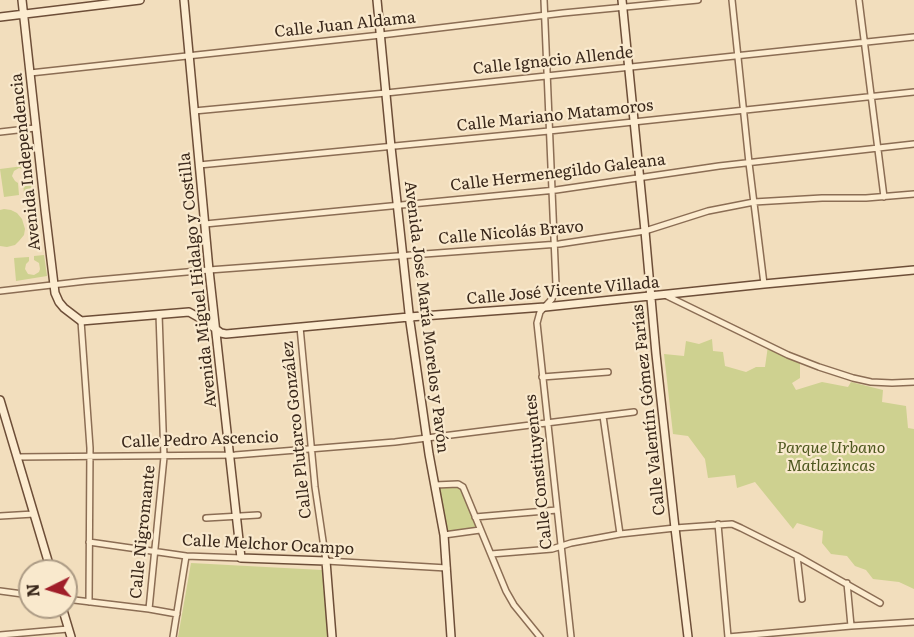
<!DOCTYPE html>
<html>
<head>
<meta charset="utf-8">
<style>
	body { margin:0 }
	#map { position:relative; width:914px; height:637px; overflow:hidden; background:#f2debd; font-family:Literata,serif }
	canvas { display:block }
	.north { position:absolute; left:18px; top:559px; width:60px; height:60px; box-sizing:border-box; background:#f9e9cd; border:2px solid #ac9b85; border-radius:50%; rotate:265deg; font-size:16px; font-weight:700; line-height:24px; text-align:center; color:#39271a }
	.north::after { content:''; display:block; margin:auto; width:21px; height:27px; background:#a01e29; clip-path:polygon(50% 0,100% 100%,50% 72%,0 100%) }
</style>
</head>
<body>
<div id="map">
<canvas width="914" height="637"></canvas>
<div class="north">N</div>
</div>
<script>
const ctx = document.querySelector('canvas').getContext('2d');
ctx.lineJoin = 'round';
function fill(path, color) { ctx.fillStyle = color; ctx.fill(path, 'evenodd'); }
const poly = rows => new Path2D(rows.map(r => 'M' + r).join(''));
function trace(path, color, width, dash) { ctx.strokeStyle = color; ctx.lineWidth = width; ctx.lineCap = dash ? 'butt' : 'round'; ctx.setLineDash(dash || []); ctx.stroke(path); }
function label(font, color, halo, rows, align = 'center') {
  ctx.font = font + ' Literata,serif'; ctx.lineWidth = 4.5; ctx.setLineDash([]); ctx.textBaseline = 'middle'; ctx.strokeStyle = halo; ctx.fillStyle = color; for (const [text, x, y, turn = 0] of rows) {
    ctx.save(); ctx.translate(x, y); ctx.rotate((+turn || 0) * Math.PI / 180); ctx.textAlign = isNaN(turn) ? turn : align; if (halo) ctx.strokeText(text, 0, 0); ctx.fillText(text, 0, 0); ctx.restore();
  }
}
const green = poly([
	[31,165,35,193,24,194,23,183,26,181,28,176,25,170,19,168,14,171,12,176,15,181,18,183,19,195,4,197,0,169],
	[4,209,11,210,17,213,22,219,25,229,24,235,19,241,15,245,7,247,0,246,0,210],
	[44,255,47,276,16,281,14,258,29,257,29,261,26,264,25,269,28,274,34,275,39,272,40,269,39,263,34,260,34,256],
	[712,339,713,351,723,352,725,366,746,372,756,367,765,367,768,346,800,361,800,378,792,383,796,390,822,382,848,387,851,382,883,390,882,402,906,406,908,428,914,429,914,589,899,582,873,579,866,570,855,566,847,556,831,554,822,543,823,531,797,523,793,529,755,482,737,488,735,475,708,478,705,459,688,436,673,434,664,354,684,356,686,341,699,344],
	[461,486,477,529,448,533,439,487],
	[191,563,322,570,328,637,178,637]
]);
const street = poly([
	[544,0,556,285,552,299,540,312,537,323,571,637],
	[732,0,749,163,764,284],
	[859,0,884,197],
	[30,73,381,35,563,13,698,0],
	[194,111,386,93,914,37],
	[0,132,35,128],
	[199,165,549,131,914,92],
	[205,224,556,190,719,166,914,144],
	[0,291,86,281,209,270,559,244,645,231,708,211,754,202,822,198,866,198,914,194],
	[665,295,788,355,819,367,853,378,871,382,892,383,914,382],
	[81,321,90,448,89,602],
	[300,327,315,487,326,561,447,568],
	[542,377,608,372],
	[603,416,620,534],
	[17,457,235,455,395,442,634,412],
	[435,485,458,484,463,487,506,591,514,605,540,637],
	[0,516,34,514],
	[475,517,557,510],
	[206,518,258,515],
	[718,524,728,637],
	[444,535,480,530],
	[89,542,186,556,241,558],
	[491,554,552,549,571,543,620,534,675,528,732,524,741,528,797,556,880,603],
	[797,556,802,599],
	[847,583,851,626],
	[0,591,30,595],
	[66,599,149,609,177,614],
	[149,609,164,457,159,314],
	[0,635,68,629],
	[173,637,186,556],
	[728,637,851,626,914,622]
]);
const secondary = poly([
	[22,0,45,210,55,293,59,302,64,308,81,321,189,312,205,321,221,333,226,334,409,317,545,307,764,284,914,270],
	[184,0,209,270,241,558,326,561,332,637],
	[377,0,391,147,410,322,429,454,444,535,451,637],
	[622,0,645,231,656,354,675,528,688,637],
	[0,17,140,0],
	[0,400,51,571],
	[62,607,71,637]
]);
const streetNames = [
	["Calle Juan Aldama",345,25,-6],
	["Calle Ignacio Allende",553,61,-6],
	["Calle Mariano Matamoros",555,116,-6],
	["Avenida Independencia",26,162,-96],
	["Calle Hermenegildo Galeana",558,173,-7],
	["Calle Nicolás Bravo",511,233,-5],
	["Avenida Miguel Hidalgo y Costilla",198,280,-96],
	["Calle José Vicente Villada",563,291,-5],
	["Avenida José María Morelos y Pavón",426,317,83],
	["Calle Valentín Gómez Farías",649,410,-96],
	["Calle Plutarco González",297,430,-96],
	["Calle Pedro Ascencio",200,440,-2],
	["Calle Constituyentes",539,472,-96],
	["Calle Nigromante",143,532,-84],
	["Calle Melchor Ocampo",268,545,3]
];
const parkNames = [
	["Parque Urbano",831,448],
	["Matlazincas",831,466]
];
fill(green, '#ced190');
trace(street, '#8b6d54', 8);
trace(secondary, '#6d4e38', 10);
trace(street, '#fcecd0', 5);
trace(secondary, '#fcecd0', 7);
label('16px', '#39271a', '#f9e9cd', streetNames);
label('italic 16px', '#4e581f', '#f9e9cd', parkNames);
</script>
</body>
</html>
